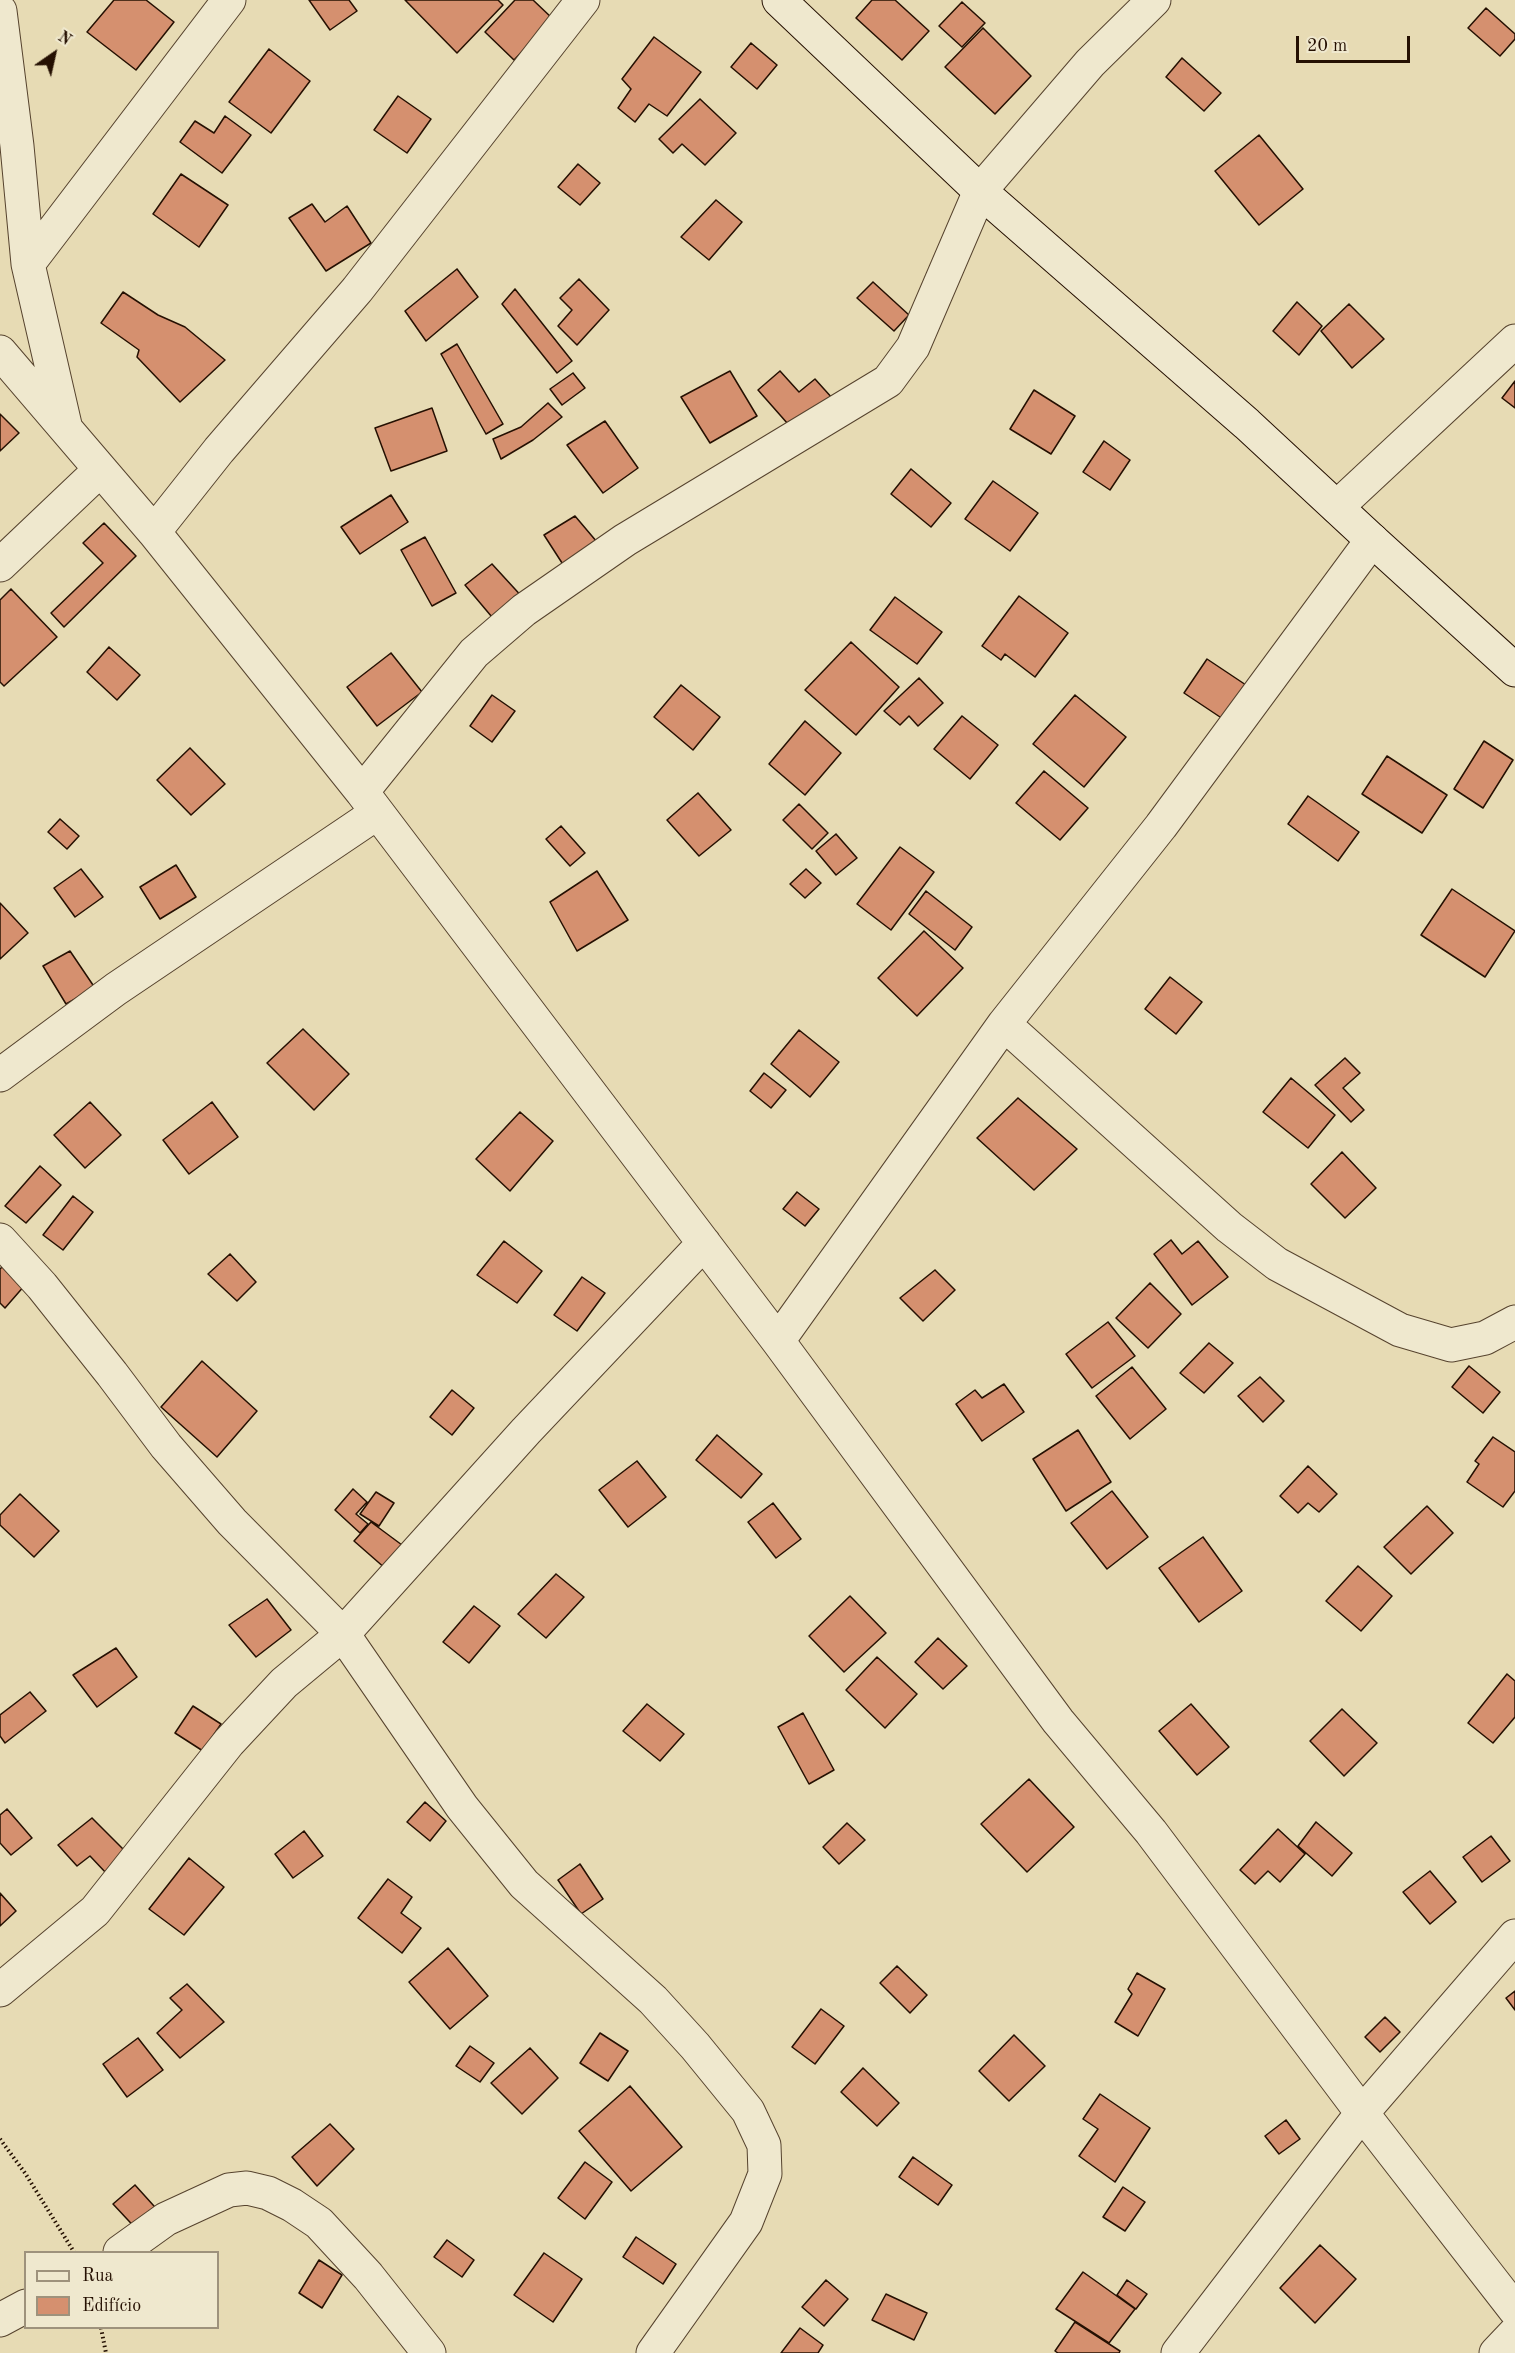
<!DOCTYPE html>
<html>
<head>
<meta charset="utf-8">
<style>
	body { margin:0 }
	#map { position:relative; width:1515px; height:2353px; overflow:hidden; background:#e7dbb4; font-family:"Old Standard TT",serif }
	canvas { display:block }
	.legend { position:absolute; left:24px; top:2251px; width:195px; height:78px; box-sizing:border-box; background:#efe8ce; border:2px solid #9e927c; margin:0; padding:8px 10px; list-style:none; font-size:18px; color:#251002 }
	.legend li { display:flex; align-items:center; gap:12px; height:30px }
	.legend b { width:30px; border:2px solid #9e927c }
	.north { position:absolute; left:24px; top:24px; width:60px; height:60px; -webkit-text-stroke:4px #efe8ce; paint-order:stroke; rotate:34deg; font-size:16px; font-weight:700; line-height:24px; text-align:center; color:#251002 }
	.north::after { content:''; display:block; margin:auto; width:21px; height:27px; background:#251002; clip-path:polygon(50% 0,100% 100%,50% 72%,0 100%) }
	.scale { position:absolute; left:1296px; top:36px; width:114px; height:27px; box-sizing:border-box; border:3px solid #251002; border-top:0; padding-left:8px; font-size:18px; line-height:21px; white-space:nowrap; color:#251002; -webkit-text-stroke:4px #efe8ce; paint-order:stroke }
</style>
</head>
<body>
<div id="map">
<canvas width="1515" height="2353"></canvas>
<ul class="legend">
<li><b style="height:8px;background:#efe8ce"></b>Rua</li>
<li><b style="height:16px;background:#d5906f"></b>Edifício</li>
</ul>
<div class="north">N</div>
<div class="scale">20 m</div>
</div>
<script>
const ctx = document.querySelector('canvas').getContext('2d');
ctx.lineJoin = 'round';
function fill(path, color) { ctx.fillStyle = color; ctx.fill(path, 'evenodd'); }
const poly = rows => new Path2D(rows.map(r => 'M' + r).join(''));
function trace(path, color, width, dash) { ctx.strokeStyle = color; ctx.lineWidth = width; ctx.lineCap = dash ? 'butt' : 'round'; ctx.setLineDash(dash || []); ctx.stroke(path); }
const building = poly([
	[114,0,146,0,174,22,136,70,87,32,114,0],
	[309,0,349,0,357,11,330,30,309,0],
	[405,0,498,0,503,5,457,53,405,0],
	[515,0,533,0,553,19,514,60,485,32,515,0],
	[872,0,895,0,929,31,902,60,856,18,872,0],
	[962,2,985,23,962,47,939,26,962,2],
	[1486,8,1515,34,1515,39,1500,56,1468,28,1486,8],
	[983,28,1031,76,995,114,945,67,983,28],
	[654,37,701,72,667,116,649,104,635,122,618,108,631,89,622,79,654,37],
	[751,43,777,65,757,89,731,67,751,43],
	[269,49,310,81,271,133,229,102,269,49],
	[1182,58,1221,93,1204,111,1166,77,1182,58],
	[398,96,431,119,407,153,374,130,398,96],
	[700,99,736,133,705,165,682,144,673,153,659,139,700,99],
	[225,116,251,135,222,173,180,142,195,121,214,133,225,116],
	[1259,135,1303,189,1259,225,1215,171,1259,135],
	[578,164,600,183,580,205,558,187,578,164],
	[181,174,228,205,199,247,153,214,181,174],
	[716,200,742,222,709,260,681,237,716,200],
	[312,204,325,222,347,206,371,243,326,271,289,218,312,204],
	[457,269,478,297,426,341,405,311,457,269],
	[579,279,609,310,577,345,558,326,572,310,560,298,579,279],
	[873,282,909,315,894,331,857,298,873,282],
	[515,289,572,361,557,373,502,304,515,289],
	[123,292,158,315,185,327,225,360,180,402,137,357,139,350,101,323,123,292],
	[1297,302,1322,326,1299,355,1273,331,1297,302],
	[1349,304,1384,339,1352,368,1321,331,1349,304],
	[457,344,503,424,486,434,441,354,457,344],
	[730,371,757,416,710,443,681,397,730,371],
	[780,371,799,392,815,379,833,399,795,432,758,390,780,371],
	[573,373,585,388,562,405,550,389,573,373],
	[1515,381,1515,408,1502,398,1515,381],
	[1034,390,1075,416,1051,454,1010,429,1034,390],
	[548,403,562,417,533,440,501,459,493,439,521,427,548,403],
	[432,408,447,451,391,471,375,428,432,408],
	[0,414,19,433,0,451,0,414],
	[605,421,638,468,603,493,567,445,605,421],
	[1104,441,1130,460,1110,490,1083,472,1104,441],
	[911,469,951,503,931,527,891,494,911,469],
	[993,481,1038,513,1010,551,965,519,993,481],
	[391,495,408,522,360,554,341,527,391,495],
	[575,516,597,542,564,566,544,535,575,516],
	[104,523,136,556,64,627,51,613,103,563,83,543,104,523],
	[425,537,456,593,432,606,401,550,425,537],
	[492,564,525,600,497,623,465,585,492,564],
	[11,589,57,637,4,686,0,682,0,600,11,589],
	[1019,596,1068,633,1035,677,1005,654,1001,660,982,646,1019,596],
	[895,597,942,632,917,664,870,630,895,597],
	[851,642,899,687,856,735,805,690,851,642],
	[109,647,140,675,117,700,87,672,109,647],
	[391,653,422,692,377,726,347,687,391,653],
	[1207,659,1252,689,1229,723,1184,693,1207,659],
	[919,678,943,703,918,726,909,716,900,725,884,711,919,678],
	[681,685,720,717,693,750,654,717,681,685],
	[492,695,515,711,492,742,470,726,492,695],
	[1075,695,1126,737,1084,787,1033,744,1075,695],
	[962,716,998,745,970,779,934,749,962,716],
	[805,721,841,753,805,795,769,764,805,721],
	[1484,741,1513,760,1483,808,1454,789,1484,741],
	[190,748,225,784,191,815,157,780,190,748],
	[1387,756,1447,795,1422,833,1362,794,1387,756],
	[1044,771,1088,808,1060,840,1016,803,1044,771],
	[698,793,731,830,699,856,667,820,698,793],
	[1308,796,1359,832,1338,861,1288,824,1308,796],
	[799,804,828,833,812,849,783,820,799,804],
	[60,819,79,836,67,849,48,832,60,819],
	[561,826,585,853,570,866,546,839,561,826],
	[836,834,857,858,836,875,816,851,836,834],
	[900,847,934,872,891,930,857,904,900,847],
	[176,865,196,897,160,919,140,887,176,865],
	[81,869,103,897,75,917,54,888,81,869],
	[806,869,821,883,805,898,790,884,806,869],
	[597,871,628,920,577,951,550,902,597,871],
	[1452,889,1515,931,1485,977,1421,935,1452,889],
	[926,891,972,927,955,950,909,914,926,891],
	[0,903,28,933,0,959,0,903],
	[924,931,963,968,917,1016,878,978,924,931],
	[70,951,95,988,66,1004,43,966,70,951],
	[1170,977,1202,1002,1176,1034,1145,1009,1170,977],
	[303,1029,349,1074,314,1110,267,1063,303,1029],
	[799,1030,839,1062,810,1097,771,1064,799,1030],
	[1345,1058,1360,1073,1343,1088,1364,1110,1351,1122,1315,1085,1345,1058],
	[764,1073,786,1090,771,1108,750,1091,764,1073],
	[1291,1078,1335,1115,1308,1148,1263,1112,1291,1078],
	[1018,1098,1077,1149,1034,1190,977,1138,1018,1098],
	[90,1102,121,1135,85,1168,54,1135,90,1102],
	[212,1102,238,1137,189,1174,163,1140,212,1102],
	[520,1112,553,1141,510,1191,476,1159,520,1112],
	[1342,1152,1376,1188,1345,1218,1311,1184,1342,1152],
	[40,1166,61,1185,26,1223,5,1206,40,1166],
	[797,1192,819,1209,805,1226,783,1209,797,1192],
	[73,1196,93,1212,63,1250,43,1235,73,1196],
	[1171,1240,1182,1254,1198,1241,1228,1277,1192,1305,1154,1254,1171,1240],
	[504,1241,542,1271,517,1303,477,1275,504,1241],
	[230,1254,256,1282,237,1301,208,1274,230,1254],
	[10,1259,32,1277,5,1308,0,1303,0,1269,10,1259],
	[935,1270,955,1290,923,1321,900,1298,935,1270],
	[582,1277,605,1293,577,1331,554,1315,582,1277],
	[1150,1283,1181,1314,1148,1348,1116,1318,1150,1283],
	[1108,1322,1135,1356,1092,1388,1066,1354,1108,1322],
	[1209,1343,1233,1363,1204,1393,1180,1373,1209,1343],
	[202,1361,257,1411,217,1457,161,1407,202,1361],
	[1469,1366,1500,1392,1483,1413,1452,1387,1469,1366],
	[1132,1367,1166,1409,1130,1439,1096,1396,1132,1367],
	[1260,1377,1284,1401,1263,1422,1238,1396,1260,1377],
	[1004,1384,1024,1412,982,1441,956,1404,975,1390,982,1398,1004,1384],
	[452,1390,474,1408,452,1435,430,1417,452,1390],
	[1078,1430,1111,1482,1066,1511,1033,1459,1078,1430],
	[717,1435,762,1474,741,1498,696,1460,717,1435],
	[1493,1437,1515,1452,1515,1491,1503,1507,1467,1482,1479,1464,1475,1461,1493,1437],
	[637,1461,666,1497,628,1527,599,1490,637,1461],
	[1308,1466,1337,1494,1319,1512,1308,1503,1298,1513,1280,1496,1308,1466],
	[353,1489,367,1502,356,1514,368,1524,360,1533,335,1510,353,1489],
	[1112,1491,1148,1537,1107,1569,1071,1523,1112,1491],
	[376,1492,394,1503,379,1526,360,1514,376,1492],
	[20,1494,59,1531,34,1557,0,1525,0,1515,20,1494],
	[773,1503,801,1539,776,1558,748,1522,773,1503],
	[1427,1506,1453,1533,1411,1574,1384,1547,1427,1506],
	[371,1522,406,1548,386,1569,354,1541,371,1522],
	[1203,1537,1242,1591,1199,1622,1159,1568,1203,1537],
	[1358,1566,1392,1596,1361,1631,1326,1601,1358,1566],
	[556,1574,584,1597,546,1638,518,1614,556,1574],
	[850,1596,886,1633,844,1672,809,1636,850,1596],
	[267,1599,291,1630,256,1657,229,1625,267,1599],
	[474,1606,500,1626,469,1663,443,1642,474,1606],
	[938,1638,967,1666,943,1689,915,1662,938,1638],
	[116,1648,137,1677,97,1707,73,1675,116,1648],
	[877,1657,917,1694,885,1728,846,1690,877,1657],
	[1507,1674,1515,1681,1515,1717,1493,1743,1468,1723,1507,1674],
	[30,1692,46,1711,5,1743,0,1736,0,1715,30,1692],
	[647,1704,684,1734,660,1761,623,1731,647,1704],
	[1191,1704,1229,1747,1197,1775,1159,1731,1191,1704],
	[193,1706,221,1724,203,1751,175,1733,193,1706],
	[1342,1709,1377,1743,1344,1776,1310,1741,1342,1709],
	[803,1713,834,1770,809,1784,778,1727,803,1713],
	[1029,1779,1074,1827,1027,1872,981,1824,1029,1779],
	[425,1802,446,1821,430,1841,407,1822,425,1802],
	[7,1809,32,1838,11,1855,0,1843,0,1815,7,1809],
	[92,1818,129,1855,107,1874,90,1856,77,1866,58,1845,92,1818],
	[1316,1822,1352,1853,1332,1876,1298,1846,1316,1822],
	[847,1823,865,1840,839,1864,823,1847,847,1823],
	[1278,1829,1305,1854,1280,1882,1268,1871,1255,1884,1240,1870,1278,1829],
	[304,1831,323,1856,293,1878,275,1854,304,1831],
	[1491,1836,1510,1861,1482,1882,1463,1857,1491,1836],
	[189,1858,224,1887,184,1935,149,1909,189,1858],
	[580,1864,603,1899,581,1914,558,1880,580,1864],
	[1430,1871,1456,1902,1430,1924,1403,1892,1430,1871],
	[388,1879,412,1897,401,1913,421,1928,402,1953,358,1918,388,1879],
	[0,1893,16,1911,0,1926,0,1893],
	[448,1948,488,1996,450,2029,409,1982,448,1948],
	[897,1966,927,1995,910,2013,880,1983,897,1966],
	[1137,1973,1165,1989,1138,2036,1115,2022,1132,1994,1128,1989,1137,1973],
	[187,1984,224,2022,180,2058,157,2033,182,2010,170,1998,187,1984],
	[1515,1991,1515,2010,1506,1998,1515,1991],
	[821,2009,844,2026,815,2064,792,2047,821,2009],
	[1385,2017,1400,2032,1380,2052,1365,2037,1385,2017],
	[600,2033,628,2051,608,2081,580,2063,600,2033],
	[1014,2035,1045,2066,1009,2101,979,2071,1014,2035],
	[138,2038,163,2070,127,2097,103,2064,138,2038],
	[470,2046,494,2063,480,2082,456,2066,470,2046],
	[530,2048,558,2078,522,2114,491,2083,530,2048],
	[863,2068,899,2103,877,2126,841,2092,863,2068],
	[630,2086,682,2147,631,2191,579,2131,630,2086],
	[1100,2094,1150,2128,1115,2182,1079,2156,1098,2129,1083,2119,1100,2094],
	[1286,2120,1300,2139,1279,2154,1265,2136,1286,2120],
	[330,2124,354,2149,317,2186,292,2157,330,2124],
	[913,2157,952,2185,938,2205,899,2177,913,2157],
	[585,2162,612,2182,585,2219,558,2198,585,2162],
	[135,2185,163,2216,141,2234,113,2204,135,2185],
	[1123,2187,1145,2202,1125,2231,1103,2217,1123,2187],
	[636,2237,676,2264,663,2284,623,2257,636,2237],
	[447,2240,474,2260,462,2277,434,2257,447,2240],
	[1320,2245,1356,2279,1315,2323,1280,2288,1320,2245],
	[544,2253,582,2279,553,2322,514,2295,544,2253],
	[319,2260,342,2275,322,2308,299,2293,319,2260],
	[1083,2272,1135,2309,1109,2343,1056,2309,1083,2272],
	[826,2280,848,2299,824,2326,802,2307,826,2280],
	[1127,2280,1147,2294,1136,2309,1117,2295,1127,2280],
	[886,2294,927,2313,914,2340,872,2320,886,2294],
	[1075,2322,1120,2351,1119,2353,1058,2353,1055,2351,1075,2322],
	[800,2328,823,2345,818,2353,781,2353,800,2328]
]);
const path = poly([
	[0,2139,25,2173,74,2252],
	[101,2328,106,2353]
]);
const street = poly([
	[0,11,17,146,28,264,65,425],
	[28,264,229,0],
	[0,352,154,532,362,792,778,1341,1058,1721,1151,1832,1362,2113,1515,2310],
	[1337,507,1515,341],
	[154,532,219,450,357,290,583,0],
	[0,565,100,470],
	[362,792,474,653,524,610,625,540,888,381,913,347,980,191,1090,63,1154,0],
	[1004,1024,1229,1227,1277,1264,1400,1330,1451,1345,1485,1338,1515,1322],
	[0,1075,116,989,377,813],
	[0,1240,42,1286,112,1374,166,1446,232,1522,343,1634,462,1807,524,1884,653,2000,695,2046,748,2111,764,2145,765,2174,746,2222,653,2353],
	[778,1341,1004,1024,1161,826,1372,540],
	[0,1990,95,1911,229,1742,284,1683,343,1634,526,1431,704,1243],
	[120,2252,166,2219,229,2190,247,2188,268,2193,292,2205,319,2223,368,2276,429,2353],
	[0,2320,26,2306],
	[1178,2353,1362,2113,1515,1936],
	[1496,2353,1515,2333]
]);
const secondary = poly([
	[779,0,980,191,1247,424,1372,540,1515,670]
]);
fill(building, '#d5906f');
trace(building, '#251002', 1.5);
trace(street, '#56432e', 35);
trace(secondary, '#251002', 35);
trace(path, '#251002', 4, [1.5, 3]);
trace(street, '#efe8ce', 33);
trace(secondary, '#efe8ce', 33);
</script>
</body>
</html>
